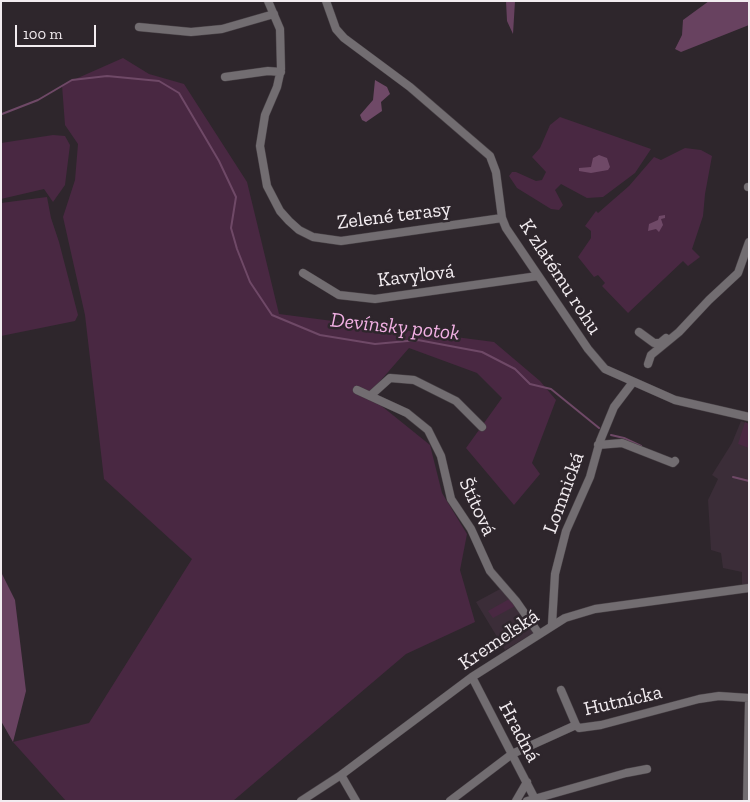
<!DOCTYPE html>
<html>
<head>
<meta charset="utf-8">
<style>
	body { margin:0 }
	#map { position:relative; width:750px; height:802px; overflow:hidden; background:#2e262c; font-family:"Zilla Slab",serif }
	canvas { display:block }
	.frame { position:absolute; inset:0; border:2px solid #f2ecf0; pointer-events:none }
	.scale { position:absolute; left:15px; top:25px; width:81px; height:22px; box-sizing:border-box; border:2px solid #f2ecf0; border-top:0; padding-left:6px; font-size:15px; line-height:18px; white-space:nowrap; color:#f2ecf0; -webkit-text-stroke:4px #2e262c; paint-order:stroke }
</style>
</head>
<body>
<div id="map">
<canvas width="750" height="802"></canvas>
<div class="frame"></div>
<div class="scale">100 m</div>
</div>
<script>
const ctx = document.querySelector('canvas').getContext('2d');
ctx.lineJoin = 'round';
function fill(path, color) { ctx.fillStyle = color; ctx.fill(path, 'evenodd'); }
const poly = rows => new Path2D(rows.map(r => 'M' + r).join(''));
function trace(path, color, width, dash) { ctx.strokeStyle = color; ctx.lineWidth = width; ctx.lineCap = dash ? 'butt' : 'round'; ctx.setLineDash(dash || []); ctx.stroke(path); }
function label(font, color, halo, rows, align = 'center') {
  ctx.font = font + ' "Zilla Slab",serif'; ctx.lineWidth = 5; ctx.setLineDash([]); ctx.textBaseline = 'middle'; ctx.strokeStyle = halo; ctx.fillStyle = color; for (const [text, x, y, turn = 0] of rows) {
    ctx.save(); ctx.translate(x, y); ctx.rotate((+turn || 0) * Math.PI / 180); ctx.textAlign = isNaN(turn) ? turn : align; if (halo) ctx.strokeText(text, 0, 0); ctx.fillText(text, 0, 0); ctx.restore();
  }
}
const built = poly([
	[741,421,749,424,749,584,742,584,742,572,723,568,721,553,711,550,708,500,718,479,712,475,732,443],
	[502,588,518,606,534,633,505,650,476,602]
]);
const green = poly([
	[123,58,149,74,184,84,247,182,279,314,494,342,540,381,556,400,532,463,540,474,514,505,466,448,502,398,477,373,409,348,368,395,430,445,442,493,467,534,460,570,475,622,406,654,233,801,66,801,13,742,89,723,192,559,104,479,85,315,63,217,75,180,78,144,65,125,62,85],
	[560,117,651,149,635,173,603,197,587,198,561,184,555,190,563,205,559,210,551,209,517,188,509,176,512,172,516,172,536,181,542,180,546,172,532,157,540,148,550,125],
	[53,135,65,136,70,145,65,185,53,202,44,189,1,199,1,143],
	[685,148,701,150,712,156,705,194,703,216,692,249,700,257,688,266,683,261,628,313,602,286,605,283,598,275,594,277,578,257,591,238,591,231,585,226,596,211,598,213,629,186,654,157,661,160],
	[47,197,51,218,59,242,78,315,75,321,1,336,1,203],
	[745,422,749,424,749,448,738,444],
	[511,598,517,605,493,618,488,611]
]);
const forest = poly([
	[506,1,515,1,513,34,507,21],
	[709,1,749,1,749,25,681,52,675,49,682,35,683,20],
	[1,572,15,600,26,691,13,742,1,721]
]);
const water = poly([
	[375,80,387,87,390,94,381,102,382,111,366,122,362,120,360,115,373,100],
	[599,155,607,158,610,167,608,170,591,173,579,171,579,168,591,167,593,158],
	[665,215,665,218,661,219,663,225,659,232,656,229,648,231,649,224,658,220,659,216]
]);
const stream = poly([
	[2,114,38,100,72,80,107,76,159,81,179,93,219,161,236,197,231,228,237,249,250,282,272,315,320,335,375,344,418,340,482,352,515,369,530,384,551,389,599,428],
	[611,435,624,438,641,446],
	[733,477,749,481]
]);
const minor = poly([
	[268,1,280,29,281,69,277,87,265,115,260,146,267,186,280,211,289,221,299,230,313,237,341,241,502,218],
	[326,1,336,29,344,38,410,87,490,156,496,172,502,218,506,228,588,349,605,369,675,400,749,417],
	[139,27,191,32,222,29,274,14],
	[225,77,268,71,281,72],
	[748,187,749,187],
	[303,273,339,295,375,299,538,276],
	[639,332,654,343,660,343,666,338],
	[648,364,651,355,679,332,709,300,738,273,749,242],
	[357,390,407,413,428,430,441,456,451,499,471,529,490,571,516,601,539,634],
	[370,396,390,378,414,380,456,401,482,427],
	[598,445,622,443,673,463,675,461],
	[552,624,555,574,566,531,590,477,600,441,614,407,633,382],
	[472,677,535,799],
	[561,690,576,725],
	[341,775,356,801],
	[301,801,341,775,472,677,565,618,595,609,749,588],
	[450,801,512,754,576,725,579,728,601,725,699,699,719,696,749,698],
	[516,801,527,782],
	[527,801,626,773,647,769],
	[747,801,749,703]
]);
const streetNames = [
	["Zelené terasy",394,216,-7],
	["Kavyľová",416,276,-7],
	["K zlatému rohu",560,277,57],
	["Lomnická",564,493,-70],
	["Štítová",477,507,65],
	["Kremeľská",499,640,-34],
	["Hutnícka",623,701,-13],
	["Hradná",519,732,62]
];
const waterNames = [
	["Devínsky potok",395,327,6]
];
fill(built, '#3b2d38');
fill(green, '#492842');
fill(forest, '#684260');
fill(water, '#6f4967');
trace(stream, '#6f4967', 2);
trace(minor, '#494247', 9);
trace(minor, '#726d71', 8);
label('20px', '#f2ecf0', '#2e262c', streetNames);
label('italic 21px', '#f1b0e3', '#2e262c', waterNames);
</script>
</body>
</html>
